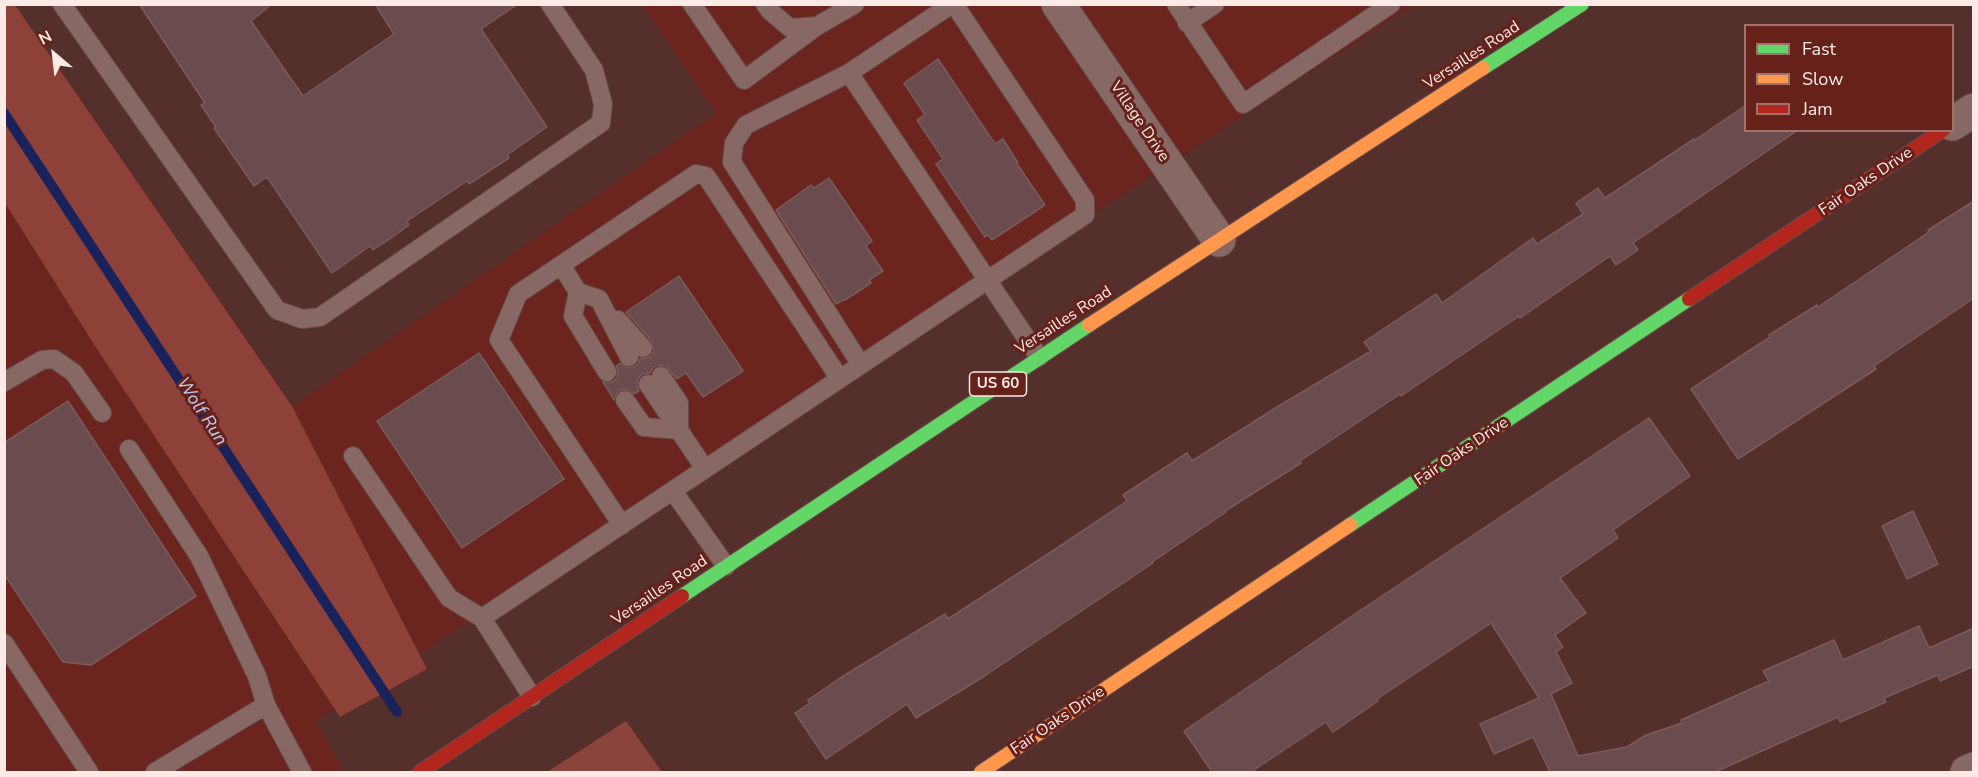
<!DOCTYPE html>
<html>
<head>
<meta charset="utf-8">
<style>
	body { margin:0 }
	#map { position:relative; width:1978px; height:777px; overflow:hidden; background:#542f2b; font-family:"Nunito Sans",sans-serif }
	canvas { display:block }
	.frame { position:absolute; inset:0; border:6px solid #fceae7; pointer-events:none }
	.legend { position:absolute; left:1744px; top:24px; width:210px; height:108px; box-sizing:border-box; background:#65211a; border:2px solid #a1716c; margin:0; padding:8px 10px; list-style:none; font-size:18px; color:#fceae7 }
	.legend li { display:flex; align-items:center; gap:12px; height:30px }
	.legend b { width:30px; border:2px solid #a1716c }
	.north { position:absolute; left:24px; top:24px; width:60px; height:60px; -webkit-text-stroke:4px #65211a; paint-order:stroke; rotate:332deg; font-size:16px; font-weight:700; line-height:24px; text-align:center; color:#fceae7 }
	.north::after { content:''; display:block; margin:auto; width:21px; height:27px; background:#fceae7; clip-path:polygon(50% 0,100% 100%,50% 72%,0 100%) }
</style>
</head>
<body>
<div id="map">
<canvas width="1978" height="777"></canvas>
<div class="frame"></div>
<ul class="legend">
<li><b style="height:8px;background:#63d668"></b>Fast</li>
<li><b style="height:8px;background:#ff974d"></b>Slow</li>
<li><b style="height:8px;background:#b3261e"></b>Jam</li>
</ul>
<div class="north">N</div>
</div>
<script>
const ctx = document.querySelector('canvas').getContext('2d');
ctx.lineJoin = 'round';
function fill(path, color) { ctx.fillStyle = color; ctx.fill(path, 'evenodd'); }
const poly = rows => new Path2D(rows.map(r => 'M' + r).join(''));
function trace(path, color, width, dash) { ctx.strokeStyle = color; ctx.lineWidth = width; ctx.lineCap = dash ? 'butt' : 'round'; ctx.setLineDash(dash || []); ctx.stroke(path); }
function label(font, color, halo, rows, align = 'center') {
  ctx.font = font + ' "Nunito Sans",sans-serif'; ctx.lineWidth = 6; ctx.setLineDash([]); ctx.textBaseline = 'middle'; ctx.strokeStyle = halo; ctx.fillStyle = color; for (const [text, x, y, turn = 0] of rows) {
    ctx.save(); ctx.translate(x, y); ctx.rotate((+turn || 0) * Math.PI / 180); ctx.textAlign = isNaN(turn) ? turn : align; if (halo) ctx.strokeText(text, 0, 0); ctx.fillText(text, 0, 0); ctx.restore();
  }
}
const built = poly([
	[5,5,15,5,293,406,716,113,642,5,1413,5,316,721,344,772,5,772]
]);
const green = poly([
	[626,721,662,772,547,772]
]);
const forest = poly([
	[5,4,15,5,292,406,427,669,340,717,95,346,5,203]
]);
const stream = poly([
	[4,113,397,712]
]);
const building = poly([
	[139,4,272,4,251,21,303,96,394,34,375,4,518,4,481,29,547,127,507,155,509,158,469,184,467,181,407,221,409,225,391,238,373,250,370,246,332,273,267,177,254,186,214,128,216,127,201,105,205,103,139,4],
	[938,59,995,144,1003,139,1018,163,1017,164,1045,205,992,240,988,235,985,237,936,164,943,159,917,120,925,115,904,83,938,59],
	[1746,105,1746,130,1798,130,1633,243,1638,250,1616,265,1610,256,1520,318,1519,316,1401,396,1400,394,1300,461,1301,463,1225,511,1226,512,1152,562,1153,563,983,677,916,718,907,704,826,759,795,713,810,703,808,700,840,678,945,614,948,619,1054,550,1127,501,1123,495,1187,453,1192,461,1277,407,1371,351,1364,342,1436,294,1442,303,1533,238,1537,244,1583,214,1576,203,1598,188,1605,198,1694,139,1695,140,1746,105],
	[829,178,872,241,866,246,883,271,869,280,871,283,845,300,845,299,836,304,776,210,811,185,814,188,829,178],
	[1974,201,1974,298,1874,366,1876,369,1738,459,1691,389,1770,337,1769,335,1817,305,1818,307,1929,232,1928,230,1974,201],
	[679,276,743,371,703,397,686,373,677,379,666,366,660,365,654,367,650,373,642,374,638,379,637,384,639,391,634,394,629,390,623,389,618,391,614,400,603,382,612,382,617,378,618,371,616,366,620,363,628,368,634,367,638,364,640,359,650,357,654,351,651,340,626,312,679,276],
	[479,353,564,479,462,548,377,421,479,353],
	[68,401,196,596,91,665,63,662,4,574,4,443,68,401],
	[1649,418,1690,476,1613,530,1618,538,1560,578,1586,613,1555,635,1563,647,1556,652,1572,683,1551,694,1578,756,1627,747,1646,735,1682,723,1681,720,1769,681,1763,671,1834,640,1843,660,1919,626,1929,648,1974,628,1974,666,1940,681,1938,675,1884,698,1886,702,1840,722,1838,717,1715,772,1550,772,1533,737,1494,754,1480,724,1539,698,1491,623,1377,699,1378,701,1333,732,1326,722,1251,772,1212,772,1184,731,1355,614,1649,418],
	[1913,511,1938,564,1907,579,1882,526,1913,511]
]);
const lane = poly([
	[62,4,277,310,302,319,320,317,601,123,603,104,594,70,550,4],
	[692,4,744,80,817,26],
	[765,4,770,11,790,28,817,26,855,4],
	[952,4,849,73,1039,357],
	[1176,4,1243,104,1391,4],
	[1187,23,1215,4],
	[849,73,746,125,734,143,732,162,861,365],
	[561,265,578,292,599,299,629,357],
	[578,292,573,316,607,372],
	[618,320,643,348],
	[4,382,42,360,54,359,74,373,102,413],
	[648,384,705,469],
	[625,400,644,427,679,430,679,403,661,376],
	[129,449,199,556,257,676,266,705,302,772],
	[353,456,449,598,482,618,532,697],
	[673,491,726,566],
	[622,525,499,340,518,294,696,174,706,176,840,379],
	[482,618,1085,215,1085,200,954,4],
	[4,643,89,772],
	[155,772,266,705]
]);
const street = poly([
	[1058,4,1219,240],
	[1952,124,1974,110],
	[1967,772,1974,769]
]);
const fast = poly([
	[1483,68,1582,4],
	[1350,525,1689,299],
	[682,596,1089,325]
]);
const slow = poly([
	[1089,325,1483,68],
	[981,772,1350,525]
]);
const jam = poly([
	[1689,299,1943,130],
	[420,772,682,596]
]);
const shields = [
	[998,384,57]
];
const shieldNames = [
	["US 60",998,384]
];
const streetNames = [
	["Versailles Road",1472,56,-33],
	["Village Drive",1139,122,56],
	["Fair Oaks Drive",1866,182,-34],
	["Versailles Road",1064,321,-33],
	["Fair Oaks Drive",1462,452,-34],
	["Versailles Road",660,591,-34],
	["Fair Oaks Drive",1058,721,-34]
];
const waterNames = [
	["Wolf Run",201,412,57]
];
fill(built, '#6b251e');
fill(green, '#8b443b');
fill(forest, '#8e4138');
trace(stream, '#1a225b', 10);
fill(building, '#6b4c4e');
trace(building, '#7a5b5c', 1.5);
trace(lane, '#664b49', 20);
trace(street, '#664b49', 35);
trace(fast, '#664b49', 16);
trace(slow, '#664b49', 16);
trace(jam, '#664b49', 16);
trace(lane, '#876864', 18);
trace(street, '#876864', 33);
trace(fast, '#63d668', 14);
trace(slow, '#ff974d', 14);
trace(jam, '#b3261e', 14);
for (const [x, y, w] of shields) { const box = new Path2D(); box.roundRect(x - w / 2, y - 12, w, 24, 4.5); ctx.fillStyle = '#65211a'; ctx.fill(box); trace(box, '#fceae7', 1.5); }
label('bold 15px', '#fceae7', null, shieldNames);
label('16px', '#fceae7', '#65211a', streetNames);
label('italic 18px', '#becdf4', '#65211a', waterNames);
</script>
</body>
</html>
